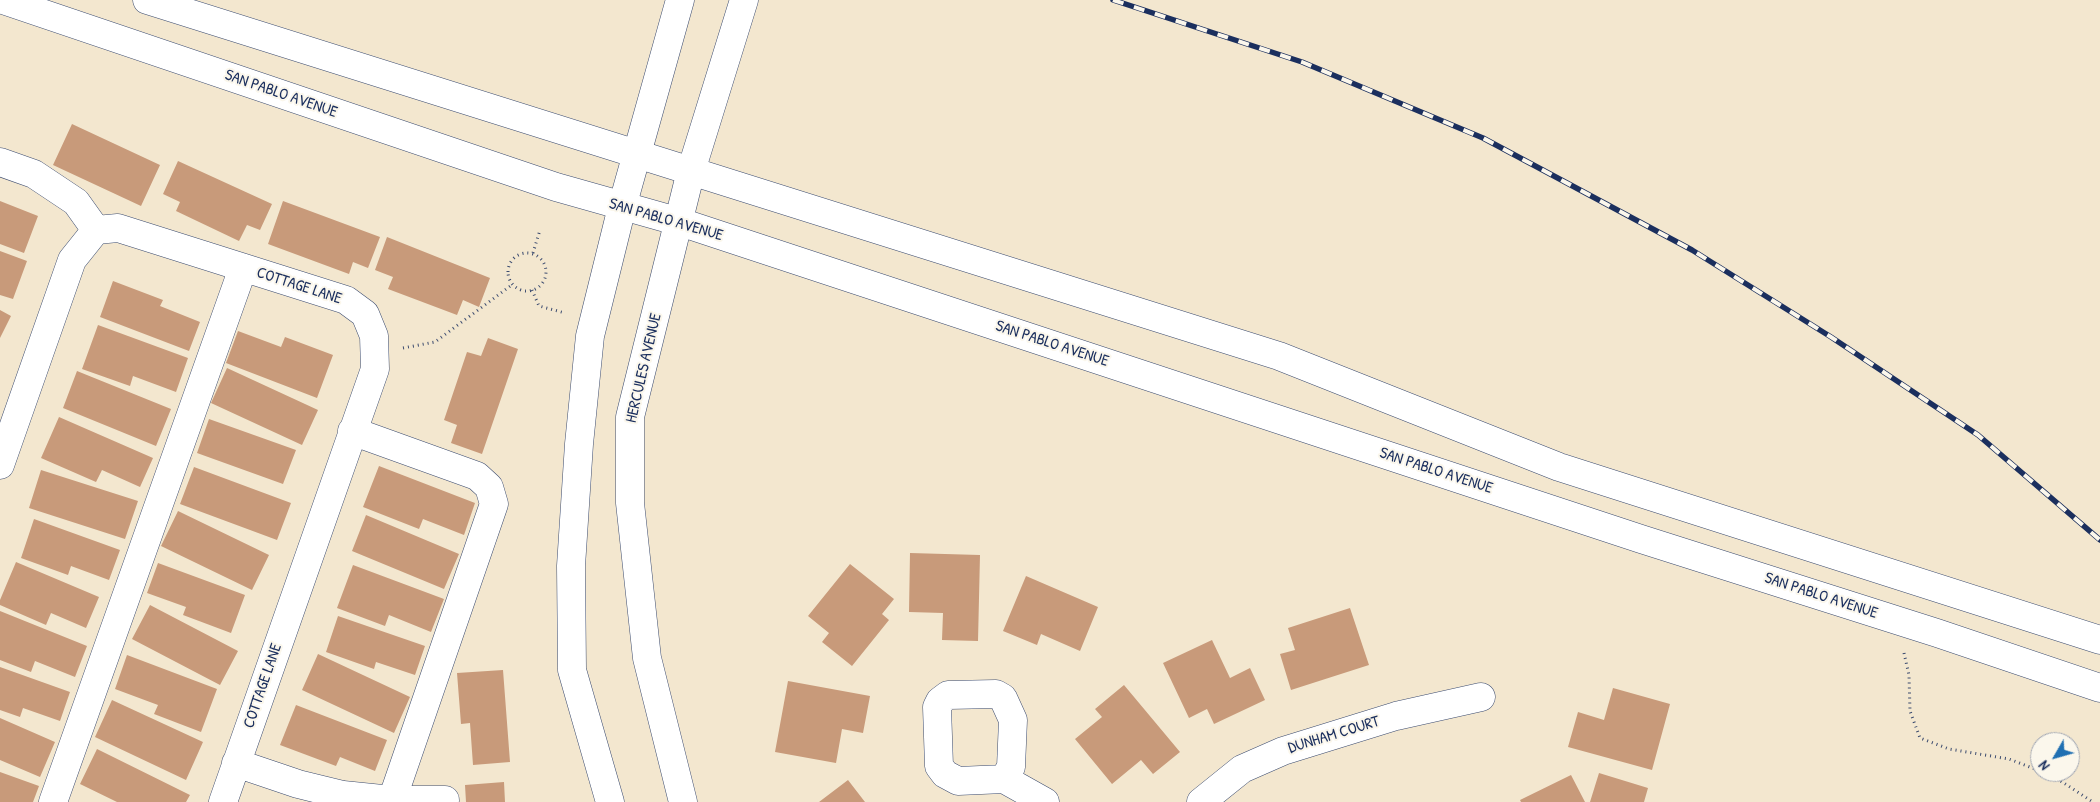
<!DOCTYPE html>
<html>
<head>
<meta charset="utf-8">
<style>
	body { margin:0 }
	#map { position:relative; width:2100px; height:802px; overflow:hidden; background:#f3e7cf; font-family:"Patrick Hand",sans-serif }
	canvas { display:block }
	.north { position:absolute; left:2030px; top:732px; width:50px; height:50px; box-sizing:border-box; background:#fbf7ec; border:1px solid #a1a7b3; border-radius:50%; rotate:232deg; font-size:14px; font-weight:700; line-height:20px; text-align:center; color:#1b2f5e }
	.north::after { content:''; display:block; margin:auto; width:18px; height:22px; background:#1f6fb2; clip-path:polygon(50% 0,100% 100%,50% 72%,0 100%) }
</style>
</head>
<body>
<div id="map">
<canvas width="2100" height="802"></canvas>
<div class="north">N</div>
</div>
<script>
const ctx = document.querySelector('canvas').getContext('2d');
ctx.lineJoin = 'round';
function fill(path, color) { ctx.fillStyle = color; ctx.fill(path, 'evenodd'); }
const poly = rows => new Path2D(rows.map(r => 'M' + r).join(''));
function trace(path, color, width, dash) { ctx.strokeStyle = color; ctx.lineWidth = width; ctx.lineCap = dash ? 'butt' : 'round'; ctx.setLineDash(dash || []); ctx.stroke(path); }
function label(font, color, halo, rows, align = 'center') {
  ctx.font = font + ' "Patrick Hand",sans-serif'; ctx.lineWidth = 4; ctx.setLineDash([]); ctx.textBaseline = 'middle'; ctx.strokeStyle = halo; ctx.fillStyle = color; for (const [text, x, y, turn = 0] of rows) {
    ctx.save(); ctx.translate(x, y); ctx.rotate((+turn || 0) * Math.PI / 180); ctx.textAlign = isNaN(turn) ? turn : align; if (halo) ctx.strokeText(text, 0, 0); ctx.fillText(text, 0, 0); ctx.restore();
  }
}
const building = poly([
	[72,124,160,165,141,206,53,165],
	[178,161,272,204,260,230,247,225,239,241,176,211,180,202,163,194],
	[0,201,38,216,24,253,0,244],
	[283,201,380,237,368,268,353,262,349,274,268,244],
	[387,237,490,278,479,307,463,300,457,315,388,289,393,277,375,270],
	[0,251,27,261,13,299,0,295],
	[113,281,163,300,160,306,200,322,189,351,100,317],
	[0,310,11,316,0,338],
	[98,325,188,358,176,392,133,376,130,386,82,369],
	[238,331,281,347,285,337,333,355,317,398,226,363],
	[488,338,518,349,482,454,451,443,457,425,444,420,467,352,481,356],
	[227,368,318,410,302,445,211,403],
	[77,371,171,409,156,446,63,408],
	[59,417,153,458,140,487,102,470,96,482,41,458],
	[209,419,296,450,283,484,197,453],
	[379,466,475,503,464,535,423,519,419,529,363,507],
	[194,467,291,503,277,540,180,504],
	[41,470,138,501,125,539,29,508],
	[178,511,269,555,252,590,161,546],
	[366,515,459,554,444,589,352,551],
	[34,519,120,550,109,580,71,566,68,575,21,558],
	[910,553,980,555,978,641,942,640,943,613,909,612],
	[16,562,99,597,86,628,51,613,46,625,0,605,0,600],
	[158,563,245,595,231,633,183,615,186,607,147,593],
	[850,564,894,599,882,614,889,620,852,666,822,642,829,633,808,616],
	[353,565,444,599,431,632,389,615,385,626,337,608],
	[1026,576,1098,607,1080,651,1041,634,1037,645,1003,631],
	[150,605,238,651,220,685,132,639],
	[1350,608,1369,665,1291,690,1280,654,1295,650,1288,628],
	[0,611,87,646,75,677,35,661,31,672,0,660],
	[338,616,425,646,415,675,376,662,374,669,326,652],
	[1212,640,1230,678,1250,668,1265,700,1214,724,1207,709,1189,718,1163,663],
	[318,654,410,697,394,733,302,690],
	[127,655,217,689,201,732,154,714,158,705,115,689],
	[0,667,70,692,60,721,23,708,20,717,0,710],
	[503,670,510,762,473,765,470,723,461,724,457,673],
	[788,681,870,696,863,733,842,729,836,763,775,752],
	[1124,685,1180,752,1153,774,1141,760,1112,784,1075,739,1102,717,1095,709],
	[1613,688,1670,704,1652,770,1568,747,1578,712,1604,720],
	[112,700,203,742,186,780,95,737],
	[296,705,387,740,375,771,340,757,336,766,280,745],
	[0,718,55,742,40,777,0,760],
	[97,749,190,795,186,802,117,802,80,784],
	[0,772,39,786,33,802,0,802],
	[1599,773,1648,788,1644,802,1590,802],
	[1571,775,1585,802,1521,802,1520,800],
	[848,780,865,802,819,802],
	[504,782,505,802,466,802,465,785]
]);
const path = poly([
	'508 272a19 19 0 1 1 38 0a19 19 0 1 1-38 0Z',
	[533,253,540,230],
	[532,290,539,306,565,313],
	[403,348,435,342,513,284],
	[1904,653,1909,675,1910,711,1920,738,1949,749,2009,759,2040,771],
	[2043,772,2056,778,2093,802]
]);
const minor = poly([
	[0,162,34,174,76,202,96,230],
	[352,431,477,476,489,487,494,504,392,800],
	[0,465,72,260,96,230,118,228,346,300,365,314,374,336,375,369,223,802],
	[236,763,298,784,343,795,392,800,445,800],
	[1004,779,1011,767,1013,720,1003,698,996,694,948,695,940,701,937,707,939,766,945,774,958,781,1004,779,1045,802],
	[53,802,243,268],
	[610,802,572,670,571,566,579,444,590,336,622,207,680,0],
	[683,802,647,658,630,503,630,417,691,171,744,0],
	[1201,802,1242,769,1283,751,1396,716,1481,697]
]);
const major = poly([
	[3,0,556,187,680,222,1641,539,1937,633,2100,688],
	[147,0,1279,356,1559,467,2100,640]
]);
const rail = poly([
	[1113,0,1302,62,1483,138,1692,250,1831,337,1978,435,2100,540]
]);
const streetNames = [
	["SAN PABLO AVENUE",281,94,19],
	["SAN PABLO AVENUE",666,220,16],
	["COTTAGE LANE",299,286,18],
	["SAN PABLO AVENUE",1052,344,18],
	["HERCULES AVENUE",644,368,-77],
	["SAN PABLO AVENUE",1436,471,18],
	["SAN PABLO AVENUE",1821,596,18],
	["COTTAGE LANE",263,686,-71],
	["DUNHAM COURT",1334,735,-17]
];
fill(building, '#c89a7a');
trace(minor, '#3b4b6f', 29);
trace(major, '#3b4b6f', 29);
trace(path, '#3b4b6f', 3, [1, 4]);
trace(minor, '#fff', 28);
trace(major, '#fff', 28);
trace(rail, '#1b2f5e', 5.5);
trace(rail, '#fbf7ec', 4, [11]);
label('16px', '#1b2f5e', '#fbf7ec', streetNames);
</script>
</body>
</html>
